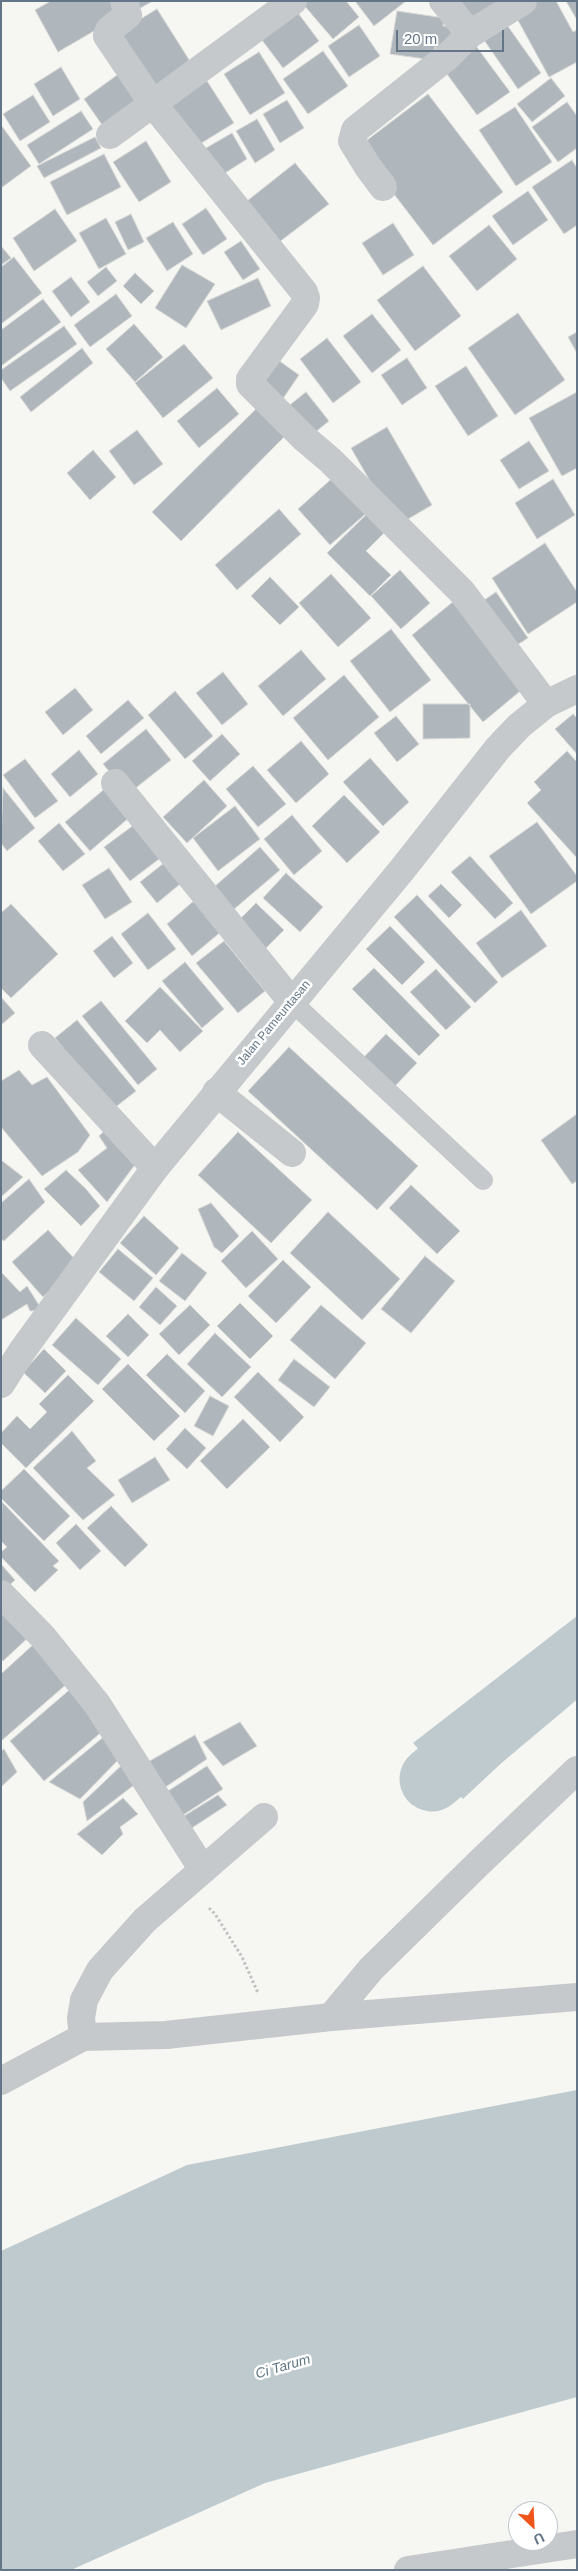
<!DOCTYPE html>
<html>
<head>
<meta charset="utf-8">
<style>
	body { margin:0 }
	#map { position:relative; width:578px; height:2571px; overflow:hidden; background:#f6f6f2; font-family:Helvetica,sans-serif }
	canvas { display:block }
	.frame { position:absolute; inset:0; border:2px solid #637586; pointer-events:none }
	.north { position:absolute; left:508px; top:2501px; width:50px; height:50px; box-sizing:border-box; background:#fff; border:1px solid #c1c8cf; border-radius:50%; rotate:155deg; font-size:14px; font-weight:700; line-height:20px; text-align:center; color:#637586 }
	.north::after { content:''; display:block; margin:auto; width:18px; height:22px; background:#ef551a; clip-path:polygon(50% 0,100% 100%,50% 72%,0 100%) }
	.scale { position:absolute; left:396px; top:30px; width:108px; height:22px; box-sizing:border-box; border:2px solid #637586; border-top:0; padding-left:6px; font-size:15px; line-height:18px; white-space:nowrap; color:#637586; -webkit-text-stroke:4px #fff; paint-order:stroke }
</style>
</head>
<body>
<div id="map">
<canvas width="578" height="2571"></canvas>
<div class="frame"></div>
<div class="north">U</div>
<div class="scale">20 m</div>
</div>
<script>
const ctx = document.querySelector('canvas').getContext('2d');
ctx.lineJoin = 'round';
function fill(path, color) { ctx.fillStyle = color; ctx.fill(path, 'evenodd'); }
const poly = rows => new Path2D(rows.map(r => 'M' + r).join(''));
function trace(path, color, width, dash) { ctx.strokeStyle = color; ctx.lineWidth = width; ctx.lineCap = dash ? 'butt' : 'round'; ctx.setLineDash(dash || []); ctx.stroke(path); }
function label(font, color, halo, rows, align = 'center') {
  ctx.font = font + ' Helvetica,sans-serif'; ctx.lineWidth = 5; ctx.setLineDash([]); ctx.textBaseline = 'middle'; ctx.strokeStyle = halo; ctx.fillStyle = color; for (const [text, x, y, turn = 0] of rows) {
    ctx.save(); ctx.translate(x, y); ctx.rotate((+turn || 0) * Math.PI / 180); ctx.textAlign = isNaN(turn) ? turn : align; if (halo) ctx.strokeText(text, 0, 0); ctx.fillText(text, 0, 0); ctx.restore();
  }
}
const water = poly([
	[577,1616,577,1696,527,1739,463,1799,413,1743],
	[577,2090,577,2397,265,2483,71,2570,1,2570,1,2251,187,2165]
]);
const river = poly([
	[432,1779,577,1657]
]);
const building = poly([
	[51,1,116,1,123,14,58,52,35,10,51,1],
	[128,1,153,1,133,12,128,1],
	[307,1,346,1,359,17,333,39,303,4,307,1],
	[355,1,406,1,374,26,355,1],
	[456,1,506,1,470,24,456,1],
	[537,1,556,1,573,32,577,30,577,62,549,77,514,13,537,1],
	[566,1,577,1,577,20,566,1],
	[157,9,193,66,151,91,116,34,157,9],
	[397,11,444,18,443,26,455,27,452,50,435,47,433,60,390,54,397,11],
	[298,13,319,41,283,68,262,40,298,13],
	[359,25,380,56,349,77,328,46,359,25],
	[507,25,541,73,518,89,484,40,507,25],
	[476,46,510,92,477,115,444,70,476,46],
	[323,51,348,86,308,114,283,79,323,51],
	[259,52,285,93,250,115,224,74,259,52],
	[61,67,80,99,53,116,34,84,61,67],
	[120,73,142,103,105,129,84,99,120,73],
	[551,78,565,96,532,122,517,104,551,78],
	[207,81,234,123,195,147,168,105,207,81],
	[428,94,503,192,433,245,358,147,428,94],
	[33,95,50,122,20,141,3,114,33,95],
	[287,100,304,128,280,143,263,114,287,100],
	[567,102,577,116,577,148,558,162,532,127,567,102],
	[515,107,552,162,516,186,479,130,515,107],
	[81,111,93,129,39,164,27,145,81,111],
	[257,119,275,150,255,163,236,131,257,119],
	[1,125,31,166,1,188,1,125],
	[232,133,247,159,217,178,201,151,232,133],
	[95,137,101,148,44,178,37,166,95,137],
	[146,141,171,182,139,202,113,162,146,141],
	[104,154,121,187,67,215,50,182,104,154],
	[572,160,577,168,577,225,564,234,532,187,572,160],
	[295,163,329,204,274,246,242,205,295,163],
	[528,191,548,220,513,245,492,216,528,191],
	[206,208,227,239,203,255,182,224,206,208],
	[55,209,77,241,34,271,13,238,55,209],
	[131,214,144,242,128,250,115,222,131,214],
	[106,218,126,254,99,269,79,233,106,218],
	[173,222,193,254,167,271,146,238,173,222],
	[393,223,414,255,383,275,362,243,393,223],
	[489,225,517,259,477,291,449,256,489,225],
	[241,241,260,269,243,280,224,252,241,241],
	[1,246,11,258,1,265,1,246],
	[14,257,42,293,1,324,1,267,14,257],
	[182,265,215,284,186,328,155,308,182,265],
	[423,266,461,316,415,351,377,300,423,266],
	[106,267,117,281,98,296,87,282,106,267],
	[135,273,154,291,141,304,123,286,135,273],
	[71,277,90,302,71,317,52,291,71,277],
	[258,278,271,306,221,330,207,301,258,278],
	[116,294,132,316,90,347,74,325,116,294],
	[43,299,61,322,1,366,1,330,43,299],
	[518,313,565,380,515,415,468,348,518,313],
	[372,314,401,350,372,373,343,336,372,314],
	[134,324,163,357,135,382,106,349,134,324],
	[64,326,77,344,10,391,1,378,1,370,64,326],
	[577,332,577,353,568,337,577,332],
	[327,338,361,382,333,403,300,359,327,338],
	[184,344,213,378,163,418,135,383,184,344],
	[82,348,93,363,31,412,20,397,82,348],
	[407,358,427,388,402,405,381,375,407,358],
	[278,360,299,375,282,400,261,386,278,360],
	[466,366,498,416,468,436,435,386,466,366],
	[217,388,239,414,199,448,177,421,217,388],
	[306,392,329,421,309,437,286,408,306,392],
	[577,392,577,468,562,476,529,418,577,392],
	[261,404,289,432,181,541,152,512,261,404],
	[387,427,432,505,396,526,351,448,387,427],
	[137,430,163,464,134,485,109,451,137,430],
	[529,441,549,471,519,489,500,460,529,441],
	[93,450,116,477,90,500,67,473,93,450],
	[338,473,371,509,330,545,298,509,338,473],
	[553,479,575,515,537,539,515,503,553,479],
	[373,508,391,526,366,551,391,575,370,596,327,553,373,508],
	[279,509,301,534,237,590,215,565,279,509],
	[545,543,577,592,577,602,528,634,492,578,545,543],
	[400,570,430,603,401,629,371,596,400,570],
	[331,574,371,618,338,647,299,603,331,574],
	[270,577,299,607,280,625,251,596,270,577],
	[496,592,528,638,509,650,477,605,496,592],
	[454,601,525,687,483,722,412,635,454,601],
	[391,629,431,680,390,712,350,661,391,629],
	[301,650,326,679,283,716,258,686,301,650],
	[223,672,248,704,222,725,196,693,223,672],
	[344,675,379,717,328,760,293,718,344,675],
	[75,688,93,710,63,735,45,712,75,688],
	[175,691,213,736,185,759,148,715,175,691],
	[128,700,144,718,101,754,86,736,128,700],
	[423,704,470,704,470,738,423,739,423,704],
	[573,714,577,718,577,754,555,729,573,714],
	[396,716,419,744,397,762,374,733,396,716],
	[146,729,171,760,128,794,103,764,146,729],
	[222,734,240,754,210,781,192,761,222,734],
	[301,741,329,774,296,803,267,770,301,741],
	[79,750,98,774,70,797,51,774,79,750],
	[567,751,577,762,577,858,527,803,541,790,534,782,567,751],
	[370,758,409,802,383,826,343,782,370,758],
	[25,759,58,801,35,818,3,775,25,759],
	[253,766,286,804,258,827,226,789,253,766],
	[204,780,227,806,187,843,163,817,204,780],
	[107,787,131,816,90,851,65,822,107,787],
	[3,788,35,828,7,851,1,843,3,788],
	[344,795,380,832,347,863,312,826,344,795],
	[235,806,260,839,218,871,193,838,235,806],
	[292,815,322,851,294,875,264,839,292,815],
	[138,822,163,856,130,881,104,847,138,822],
	[537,822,577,876,577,881,531,914,489,856,537,822],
	[59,823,85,854,63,871,38,841,59,823],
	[260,847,280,870,233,910,214,887,260,847],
	[470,856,513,903,495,919,451,872,470,856],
	[169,859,185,880,157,903,140,882,169,859],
	[109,868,132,902,105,919,82,885,109,868],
	[286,873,323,907,300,932,263,898,286,873],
	[441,884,462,905,449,918,428,896,441,884],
	[417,895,498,982,475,1003,394,917,417,895],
	[196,899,223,930,192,956,167,924,196,899],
	[256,903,284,930,265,949,237,922,256,903],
	[11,904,58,954,11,998,1,988,1,913,11,904],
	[521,910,547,946,502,978,476,943,521,910],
	[148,913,176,949,148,970,121,934,148,913],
	[390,926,425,962,402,985,366,949,390,926],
	[112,936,133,963,114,978,93,951,112,936],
	[224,941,265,991,238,1013,196,963,224,941],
	[185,962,224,1009,202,1028,162,981,185,962],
	[374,968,440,1035,419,1056,352,989,374,968],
	[436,969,471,1007,446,1030,410,992,436,969],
	[160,987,203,1031,180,1052,160,1030,147,1043,125,1021,160,987],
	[1,997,15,1013,1,1025,1,997],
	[101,1001,157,1069,138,1085,82,1016,101,1001],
	[77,1020,136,1091,113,1109,55,1038,77,1020],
	[386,1034,417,1063,395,1086,364,1057,386,1034],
	[289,1047,418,1166,377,1210,248,1091,289,1047],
	[19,1070,32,1085,47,1077,90,1135,78,1152,42,1176,1,1127,1,1081,19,1070],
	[577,1114,577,1181,572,1184,541,1140,577,1114],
	[109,1127,140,1158,107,1202,78,1170,107,1148,99,1136,109,1127],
	[238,1132,312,1200,271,1243,198,1175,238,1132],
	[1,1160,23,1177,1,1197,1,1160],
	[66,1170,86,1189,100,1206,81,1226,44,1189,66,1170],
	[29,1179,45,1202,4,1241,1,1239,1,1203,29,1179],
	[411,1185,460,1231,437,1254,389,1208,411,1185],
	[211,1203,239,1236,222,1253,214,1247,198,1209,211,1203],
	[328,1212,400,1279,362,1320,290,1253,328,1212],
	[144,1216,179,1248,156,1275,120,1243,144,1216],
	[48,1230,79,1264,43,1297,12,1262,48,1230],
	[252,1231,278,1259,246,1288,221,1261,252,1231],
	[118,1249,153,1278,134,1301,99,1272,118,1249],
	[182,1253,207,1273,185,1301,159,1281,182,1253],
	[425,1256,455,1281,411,1333,381,1309,425,1256],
	[283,1260,311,1287,276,1323,248,1296,283,1260],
	[1,1272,20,1292,27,1286,42,1310,30,1311,27,1304,1,1320,1,1272],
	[156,1287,177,1306,160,1325,139,1307,156,1287],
	[240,1303,273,1336,250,1359,217,1326,240,1303],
	[190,1305,210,1325,179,1355,159,1334,190,1305],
	[321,1305,366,1343,335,1379,290,1340,321,1305],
	[128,1314,149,1335,128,1357,106,1336,128,1314],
	[76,1318,121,1359,98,1385,52,1345,76,1318],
	[215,1333,251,1367,222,1397,187,1364,215,1333],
	[44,1349,66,1371,45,1393,23,1372,44,1349],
	[167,1354,205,1391,185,1413,146,1375,167,1354],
	[294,1359,330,1387,314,1407,278,1380,294,1359],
	[128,1364,180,1416,154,1441,102,1389,128,1364],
	[258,1372,304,1417,280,1442,234,1397,258,1372],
	[68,1375,94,1401,26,1468,1,1443,1,1433,17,1416,30,1429,47,1412,39,1404,68,1375],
	[210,1396,229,1406,213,1436,194,1426,210,1396],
	[243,1419,270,1447,227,1489,200,1461,243,1419],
	[185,1428,206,1448,187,1469,166,1449,185,1428],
	[72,1431,96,1461,87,1468,115,1495,83,1520,33,1468,72,1431],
	[155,1457,170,1480,132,1503,118,1480,155,1457],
	[24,1469,70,1516,44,1541,1,1498,1,1491,24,1469],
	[2,1502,59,1561,53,1566,58,1570,35,1592,1,1557,1,1552,7,1547,1,1541,2,1502],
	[111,1506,148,1545,125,1567,87,1528,111,1506],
	[76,1524,101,1551,80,1570,56,1543,76,1524],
	[1,1564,15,1580,4,1590,1,1586,1,1564],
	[1,1610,32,1634,3,1661,1,1660,1,1610],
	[35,1643,69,1682,1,1741,1,1674,35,1643],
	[74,1686,105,1729,44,1781,10,1741,74,1686],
	[240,1722,257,1746,223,1766,203,1742,240,1722],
	[106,1735,122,1756,80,1799,49,1782,106,1735],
	[195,1735,207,1759,164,1788,148,1762,195,1735],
	[4,1749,17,1772,1,1787,1,1751,4,1749],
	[126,1761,138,1782,87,1821,83,1802,126,1761],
	[207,1766,223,1789,183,1815,168,1791,207,1766],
	[218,1795,227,1805,181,1835,176,1821,218,1795],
	[123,1798,138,1814,120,1827,123,1834,102,1855,77,1834,123,1798]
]);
const path = poly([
	[209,1908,215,1914,242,1957,258,1993]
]);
const service = poly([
	[292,1002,483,1180]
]);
const minor = poly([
	[124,1,128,15,109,30,107,36,153,104,304,292,306,298,305,304,250,379,250,384,304,438,330,460,462,592,546,704],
	[443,1,470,34,523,1],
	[110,135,293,1],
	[383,187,368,167,352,141,355,130,447,57,470,34],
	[115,783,292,1002],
	[42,1045,155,1168],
	[216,1092,292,1153],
	[1,1594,43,1637,97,1704,203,1870],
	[331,2017,371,1969,481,1861,577,1770],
	[83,2037,81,2018,84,2000,100,1970,145,1920,264,1817],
	[1,2081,83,2037,166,2035,331,2017,577,1997],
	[408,2570,577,2544]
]);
const tertiary = poly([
	[1,1384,22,1351,155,1168,401,871,498,748,519,726,546,704,577,689]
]);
const streetNames = [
	["Jalan Pameuntasan",274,1023,-50]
];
const waterNames = [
	["Ci Tarum",283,2367,-16]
];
fill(water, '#bfcacf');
trace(river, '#bfcacf', 65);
fill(building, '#afb6bc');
trace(building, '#d7d8d5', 1);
trace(path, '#bfc1c3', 3, [2.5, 2.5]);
trace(service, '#c5c9cc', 20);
trace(minor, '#c5c9cc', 28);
trace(tertiary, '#c5c9cc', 28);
label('12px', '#637586', '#fff', streetNames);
label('italic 14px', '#5f7783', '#fff', waterNames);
</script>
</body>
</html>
